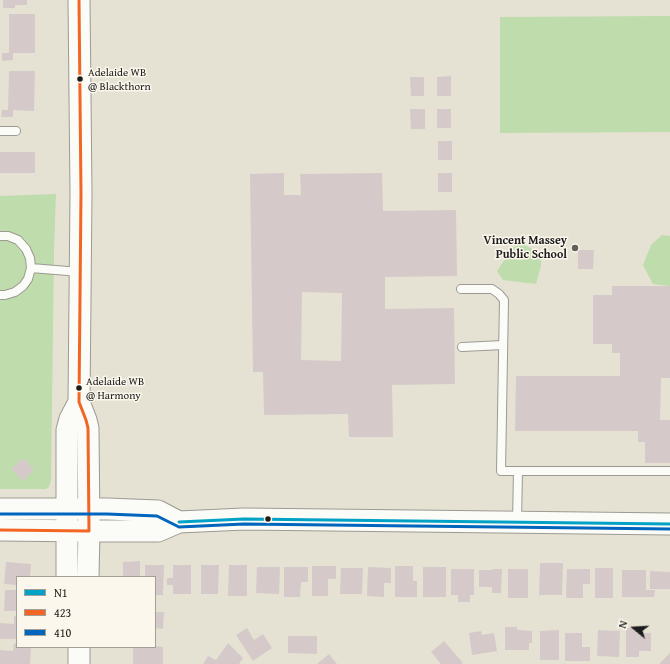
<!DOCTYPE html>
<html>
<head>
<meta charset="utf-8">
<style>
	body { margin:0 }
	#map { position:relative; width:670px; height:664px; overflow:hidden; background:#e5e2d3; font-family:"Gentium Book Plus",serif }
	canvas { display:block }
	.legend { position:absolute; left:16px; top:576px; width:140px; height:72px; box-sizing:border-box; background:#fbf7ec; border:1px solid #a29f99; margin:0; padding:5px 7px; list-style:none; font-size:12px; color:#1c1c1c }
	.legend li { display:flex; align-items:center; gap:8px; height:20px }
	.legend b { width:20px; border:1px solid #a29f99 }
	.north { position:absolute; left:614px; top:608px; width:40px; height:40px; -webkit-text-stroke:3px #fbf7ec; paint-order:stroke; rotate:288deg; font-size:11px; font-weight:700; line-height:16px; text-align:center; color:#1c1c1c }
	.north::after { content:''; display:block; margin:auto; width:14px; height:18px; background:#1c1c1c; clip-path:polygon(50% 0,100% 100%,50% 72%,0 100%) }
</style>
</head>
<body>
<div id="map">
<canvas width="670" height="664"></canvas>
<ul class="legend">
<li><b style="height:5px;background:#01a2c5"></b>N1</li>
<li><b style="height:5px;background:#f26522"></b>423</li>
<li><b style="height:5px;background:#0065bd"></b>410</li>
</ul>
<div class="north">N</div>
</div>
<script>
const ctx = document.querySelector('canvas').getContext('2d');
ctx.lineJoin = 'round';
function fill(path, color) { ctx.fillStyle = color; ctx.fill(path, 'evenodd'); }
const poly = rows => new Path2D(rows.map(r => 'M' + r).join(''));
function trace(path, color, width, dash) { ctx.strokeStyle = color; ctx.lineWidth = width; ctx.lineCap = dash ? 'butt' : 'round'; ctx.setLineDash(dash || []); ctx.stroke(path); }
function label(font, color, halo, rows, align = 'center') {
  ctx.font = font + ' "Gentium Book Plus",serif'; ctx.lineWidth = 3; ctx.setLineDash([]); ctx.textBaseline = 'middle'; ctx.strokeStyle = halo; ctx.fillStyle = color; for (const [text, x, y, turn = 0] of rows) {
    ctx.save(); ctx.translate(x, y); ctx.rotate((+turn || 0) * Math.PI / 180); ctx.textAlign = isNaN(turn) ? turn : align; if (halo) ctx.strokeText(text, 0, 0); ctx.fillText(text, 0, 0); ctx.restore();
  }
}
const green = poly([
	[670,16,670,132,500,133,500,17],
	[56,194,54,250,51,480,49,487,46,489,0,489,0,196],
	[662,235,670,236,670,286,653,284,643,265,651,245],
	[521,243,541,254,541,266,536,284,503,280,497,271,513,247]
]);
const building = poly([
	[3,0,27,0,27,5,15,5,15,8,3,8],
	[9,14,35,14,35,53,13,53,13,60,2,61,2,53,9,53],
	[9,71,35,71,34,111,13,110,13,117,1,117,2,110,8,110],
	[451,76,451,96,437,96,437,77],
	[410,77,424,77,424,96,411,96],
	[410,109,425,109,425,129,411,129],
	[437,109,451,109,451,128,437,128],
	[438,141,452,141,452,160,438,160],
	[0,152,35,152,35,173,0,173],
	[284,173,284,195,301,195,300,174,382,173,383,211,456,210,457,276,385,277,385,309,454,308,455,384,392,385,393,437,349,437,348,414,264,415,263,372,253,372,250,174],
	[302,292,342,293,341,361,301,360],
	[438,173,452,173,452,192,438,192],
	[578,250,594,250,593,269,578,269],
	[612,286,670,286,670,378,661,378,660,420,670,420,670,463,645,463,645,442,638,442,638,431,515,431,516,376,620,376,620,353,612,353,612,344,593,344,593,295,612,295],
	[23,458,34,469,23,481,11,469],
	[140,561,140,577,123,577,123,562],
	[6,562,31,564,30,577,17,577,17,585,4,584],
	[540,563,563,563,562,595,539,595],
	[145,565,164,565,163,595,155,595,155,577,145,577],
	[173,565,191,565,191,594,173,594,173,585,167,585,167,578,173,578],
	[201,565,219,565,218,594,201,594],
	[229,565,247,565,247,596,228,596],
	[312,566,336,566,336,579,328,579,328,596,312,596],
	[395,566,413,566,413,581,417,581,417,597,395,597],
	[257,567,280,567,279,594,256,593],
	[284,567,308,567,308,582,301,582,300,597,284,597],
	[368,567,391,568,391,583,384,583,384,597,367,596],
	[423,567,446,567,446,597,423,597],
	[341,568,363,568,362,594,340,594],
	[595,568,613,568,613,598,595,598],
	[451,569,474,569,474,595,470,595,470,602,458,602,458,595,451,595],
	[492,569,502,569,501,593,492,593,492,587,479,587,479,570,492,570],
	[508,569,528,569,528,598,508,598],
	[567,569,590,569,590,584,583,584,583,598,566,598],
	[622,570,646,570,646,590,655,590,654,597,622,597],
	[650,571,670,572,670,589,650,589],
	[5,590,17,590,17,611,4,611],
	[155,612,164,612,163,629,155,628],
	[14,616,17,616,17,639,0,639,0,623,14,624],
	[505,627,517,627,517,630,532,631,532,643,529,643,529,650,505,650],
	[247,628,254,640,263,634,272,648,253,661,236,635],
	[626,628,638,628,638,633,651,633,651,651,639,651,639,657,626,657],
	[559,630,559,660,540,660,540,631],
	[598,630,620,631,619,657,597,656],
	[481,631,482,635,494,633,497,651,472,655,469,633],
	[565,633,582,633,582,647,590,647,590,661,565,661],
	[288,636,317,636,317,654,288,653],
	[444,641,463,663,461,664,441,664,431,652],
	[14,643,17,644,17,647,31,647,30,664,0,664,0,650,13,651],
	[228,643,243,658,239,664,203,664,208,656,216,660],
	[155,646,163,647,163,664,133,664,133,647],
	[670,653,670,664,659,664],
	[329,654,337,664,317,664]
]);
const lane = poly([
	[0,131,16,131],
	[0,236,8,236,18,240,26,249,30,258,31,268,28,279,23,286,15,292,5,295,0,295],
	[31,268,80,272],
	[461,289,492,289,499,294,504,300,501,471,518,471],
	[462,347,503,345],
	[517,522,518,471,670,471]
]);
const secondary = poly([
	[79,0,81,193,79,402,86,420,88,428,89,531,88,577],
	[0,509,107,509,158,511,179,522],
	[0,530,89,531,158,531,179,522,244,519,670,524],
	[67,577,67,430,70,419,79,402],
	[79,664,79,647]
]);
const bus1 = poly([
	[179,522,244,519,670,524]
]);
const bus2 = poly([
	[0,530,89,531,88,428,86,420,79,402,81,193,79,0]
]);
const bus3 = poly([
	[0,514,107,514,157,516,179,527,244,524,670,529]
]);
const markers = [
	[80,79,3.5,"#1c1c1c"],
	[575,248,4,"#62615c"],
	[79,388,3.5,"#1c1c1c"],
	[268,519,3.5,"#1c1c1c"]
];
const busNames = [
	["Adelaide WB",88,73],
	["@ Blackthorn",88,87],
	["Adelaide WB",86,382],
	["@ Harmony",86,396]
];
const poiNames = [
	["Vincent Massey",567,241],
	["Public School",567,255]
];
fill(green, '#bedcac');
fill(building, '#d5cac9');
trace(lane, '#9c9a92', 10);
trace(secondary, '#9c9a92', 23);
trace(lane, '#fbfbf8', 8);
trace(secondary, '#fbfbf8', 21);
trace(bus1, '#01a2c5', 3);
trace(bus2, '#f26522', 3);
trace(bus3, '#0065bd', 3);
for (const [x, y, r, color] of markers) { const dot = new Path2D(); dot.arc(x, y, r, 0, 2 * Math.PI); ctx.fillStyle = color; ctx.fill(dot); trace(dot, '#fbf7ec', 1.5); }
label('11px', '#1c1c1c', '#fbf7ec', busNames, 'left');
label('bold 12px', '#1c1c1c', '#fbf7ec', poiNames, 'right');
</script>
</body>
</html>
